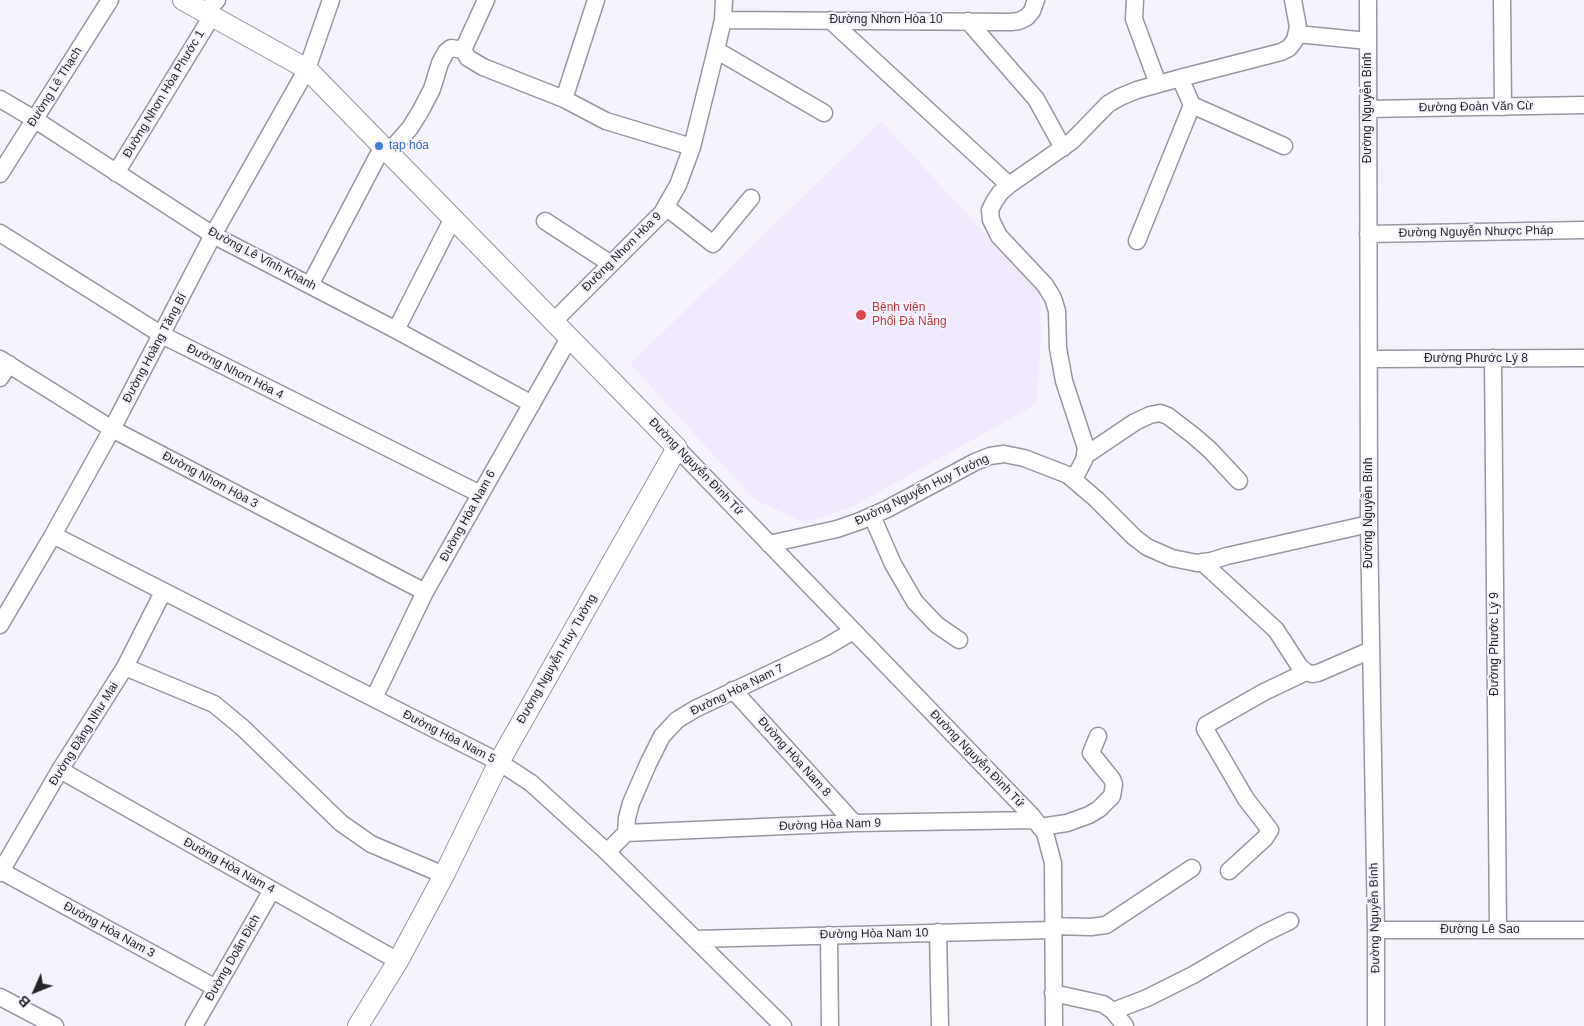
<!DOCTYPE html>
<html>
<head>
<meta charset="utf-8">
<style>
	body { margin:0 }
	#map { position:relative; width:1584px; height:1026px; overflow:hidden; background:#f6f3fd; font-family:Helvetica,sans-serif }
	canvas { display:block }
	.north { position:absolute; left:10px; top:966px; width:50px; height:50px; -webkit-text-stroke:4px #f6f3fd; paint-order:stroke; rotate:226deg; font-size:14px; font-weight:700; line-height:20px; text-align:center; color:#27252a }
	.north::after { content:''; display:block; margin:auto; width:18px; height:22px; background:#27252a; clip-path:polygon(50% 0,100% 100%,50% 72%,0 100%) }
</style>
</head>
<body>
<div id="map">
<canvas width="1584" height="1026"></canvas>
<div class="north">B</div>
</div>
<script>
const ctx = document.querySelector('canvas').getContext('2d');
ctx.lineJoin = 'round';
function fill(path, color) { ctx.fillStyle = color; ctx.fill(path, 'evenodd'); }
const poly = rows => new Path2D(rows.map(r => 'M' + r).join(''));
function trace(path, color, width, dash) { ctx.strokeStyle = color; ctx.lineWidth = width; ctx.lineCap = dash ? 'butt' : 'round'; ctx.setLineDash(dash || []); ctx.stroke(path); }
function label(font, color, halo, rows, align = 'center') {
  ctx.font = font + ' Helvetica,sans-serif'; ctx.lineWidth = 4; ctx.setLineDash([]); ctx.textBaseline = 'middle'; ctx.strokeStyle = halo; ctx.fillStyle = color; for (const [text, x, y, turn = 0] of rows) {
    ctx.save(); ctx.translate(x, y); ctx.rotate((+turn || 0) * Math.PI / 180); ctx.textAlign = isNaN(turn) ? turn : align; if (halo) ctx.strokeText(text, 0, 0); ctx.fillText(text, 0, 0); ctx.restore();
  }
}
const built = poly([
	[881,121,1040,293,1041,336,1037,404,854,506,805,523,755,500,630,364]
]);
const minor = poly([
	[1135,0,1134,19,1158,84],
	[1368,0,1369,524,1376,930,1376,1026],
	[1502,0,1503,107],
	[205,12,217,0],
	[723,20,1011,22,1019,21,1027,17,1032,11,1036,0],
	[830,20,1009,185],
	[968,21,1036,99,1063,148],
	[1297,34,1368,41],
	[463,50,468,58,483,67,564,99,606,121,692,147],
	[463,50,486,0],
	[716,50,824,113],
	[1180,78,1192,105,1284,146],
	[0,99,34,119,213,235,396,330,532,404],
	[564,99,596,0],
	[1368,109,1584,105],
	[389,152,410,128,420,112,432,89,440,63,446,52,451,48,463,50],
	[116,173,212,16],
	[0,174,110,0],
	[666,207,713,244,751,198],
	[545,221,611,264],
	[0,233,162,335,480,494],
	[1368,234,1584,230],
	[1137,241,1192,105],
	[310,285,383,146],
	[553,322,662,213,678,185,692,147,716,50,723,20,724,0],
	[396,330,453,218],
	[1493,358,1498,930],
	[0,359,112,429,425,592],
	[1369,359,1584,358],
	[0,378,9,364],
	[677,448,1031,815,1045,833,1053,863,1054,1026],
	[1086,455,1135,422,1150,415,1160,413,1168,416,1194,436,1210,450,1239,481],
	[1074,479,1084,460,1086,448,1064,381,1058,348,1057,311,1053,298,1045,285,999,236,991,220,990,210,994,202,1000,193,1009,185,1072,141,1108,104,1120,97,1137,90,1180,78,1281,52,1289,48,1295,40,1298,27,1293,0],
	[872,516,893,564,915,602,937,625,959,640],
	[53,535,499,762,531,783,607,852,783,1026],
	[769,544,837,529,860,521,887,509,975,462,990,456,1004,454,1024,458,1068,475,1096,499,1134,537,1147,547,1172,558,1197,563,1211,561,1227,556,1369,524],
	[1202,562,1276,630,1300,667,1306,672,1312,674,1318,673,1371,650],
	[0,625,53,535,112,429,213,235,307,69,331,0],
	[125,667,214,704,243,728,341,823,371,844,444,875],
	[733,690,854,823],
	[374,698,425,592,569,338],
	[60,770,398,961],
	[1040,827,1067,823,1089,815,1099,809,1112,796,1114,784,1112,779,1091,753,1098,736],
	[626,833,854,823,1034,820],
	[607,852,626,833,627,818,631,803,648,764,662,736,677,720,695,709,826,647,853,631],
	[1,871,216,988],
	[1229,871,1265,838,1270,830,1246,799,1205,729,1206,725,1264,692,1306,672],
	[0,873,60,770,125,667,163,592],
	[1052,926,1091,927,1106,925,1192,868],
	[1376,930,1584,930],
	[938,932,940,1026],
	[829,935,830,1026],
	[695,939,1052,930],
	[1053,993,1103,1004,1113,1011,1125,1026],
	[0,997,55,1026],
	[1113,1011,1147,998,1193,975,1265,933,1290,921],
	[194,1026,272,890]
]);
const tertiary = poly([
	[183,0,307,69,677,448,499,762,444,875,398,961,358,1026]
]);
const markers = [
	[379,146,5,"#3f7fe0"],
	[861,315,6,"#e0444e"]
];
const streetNames = [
	["Đường Nhơn Hòa 10",886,20],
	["Đường Lê Thạch",55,87,-58],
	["Đường Nhơn Hòa Phước 1",164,94,-59],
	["Đường Đoàn Văn Cừ",1476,107,-1],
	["Đường Nguyễn Bính",1368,108,-90],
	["Đường Nguyễn Nhược Pháp",1476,232,-1],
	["Đường Nhơn Hòa 9",622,252,-45],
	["Đường Lê Vĩnh Khanh",262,259,28],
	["Đường Hoàng Tăng Bí",155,348,-62],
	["Đường Phước Lý 8",1476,359],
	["Đường Nhơn Hòa 4",235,372,27],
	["Đường Nguyễn Đình Tứ",696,467,46],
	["Đường Nhơn Hòa 3",210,480,28],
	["Đường Nguyễn Huy Tưởng",922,490,-26],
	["Đường Nguyễn Bính",1369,513,-90],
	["Đường Hòa Nam 6",468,516,-61],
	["Đường Phước Lý 9",1495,644,-90],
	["Đường Nguyễn Huy Tưởng",557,659,-60],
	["Đường Hòa Nam 7",737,690,-26],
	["Đường Đặng Như Mai",84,734,-58],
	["Đường Hòa Nam 5",449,737,27],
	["Đường Hòa Nam 8",794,757,48],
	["Đường Nguyễn Đình Tứ",977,759,46],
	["Đường Hòa Nam 9",830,825,-2],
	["Đường Hòa Nam 4",229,866,29],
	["Đường Nguyễn Bính",1375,918,-91],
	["Đường Hòa Nam 3",109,930,29],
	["Đường Lê Sao",1480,930],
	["Đường Hòa Nam 10",874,934,-1],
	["Đường Doãn Địch",233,958,-60]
];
const shopNames = [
	["tạp hóa",389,146]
];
const healthNames = [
	["Bệnh viện",872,308],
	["Phổi Đà Nẵng",872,322]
];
fill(built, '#f1eaff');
trace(minor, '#9995a1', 19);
trace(tertiary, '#9995a1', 22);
trace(minor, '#fff', 16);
trace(tertiary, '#fff', 20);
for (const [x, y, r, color] of markers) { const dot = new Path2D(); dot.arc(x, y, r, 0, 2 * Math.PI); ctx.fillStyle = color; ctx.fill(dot); trace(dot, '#f6f3fd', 2); }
label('12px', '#27252a', '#f6f3fd', streetNames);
label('12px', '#366cbe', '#f6f3fd', shopNames, 'left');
label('12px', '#be3a42', '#f6f3fd', healthNames, 'left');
</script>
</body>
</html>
